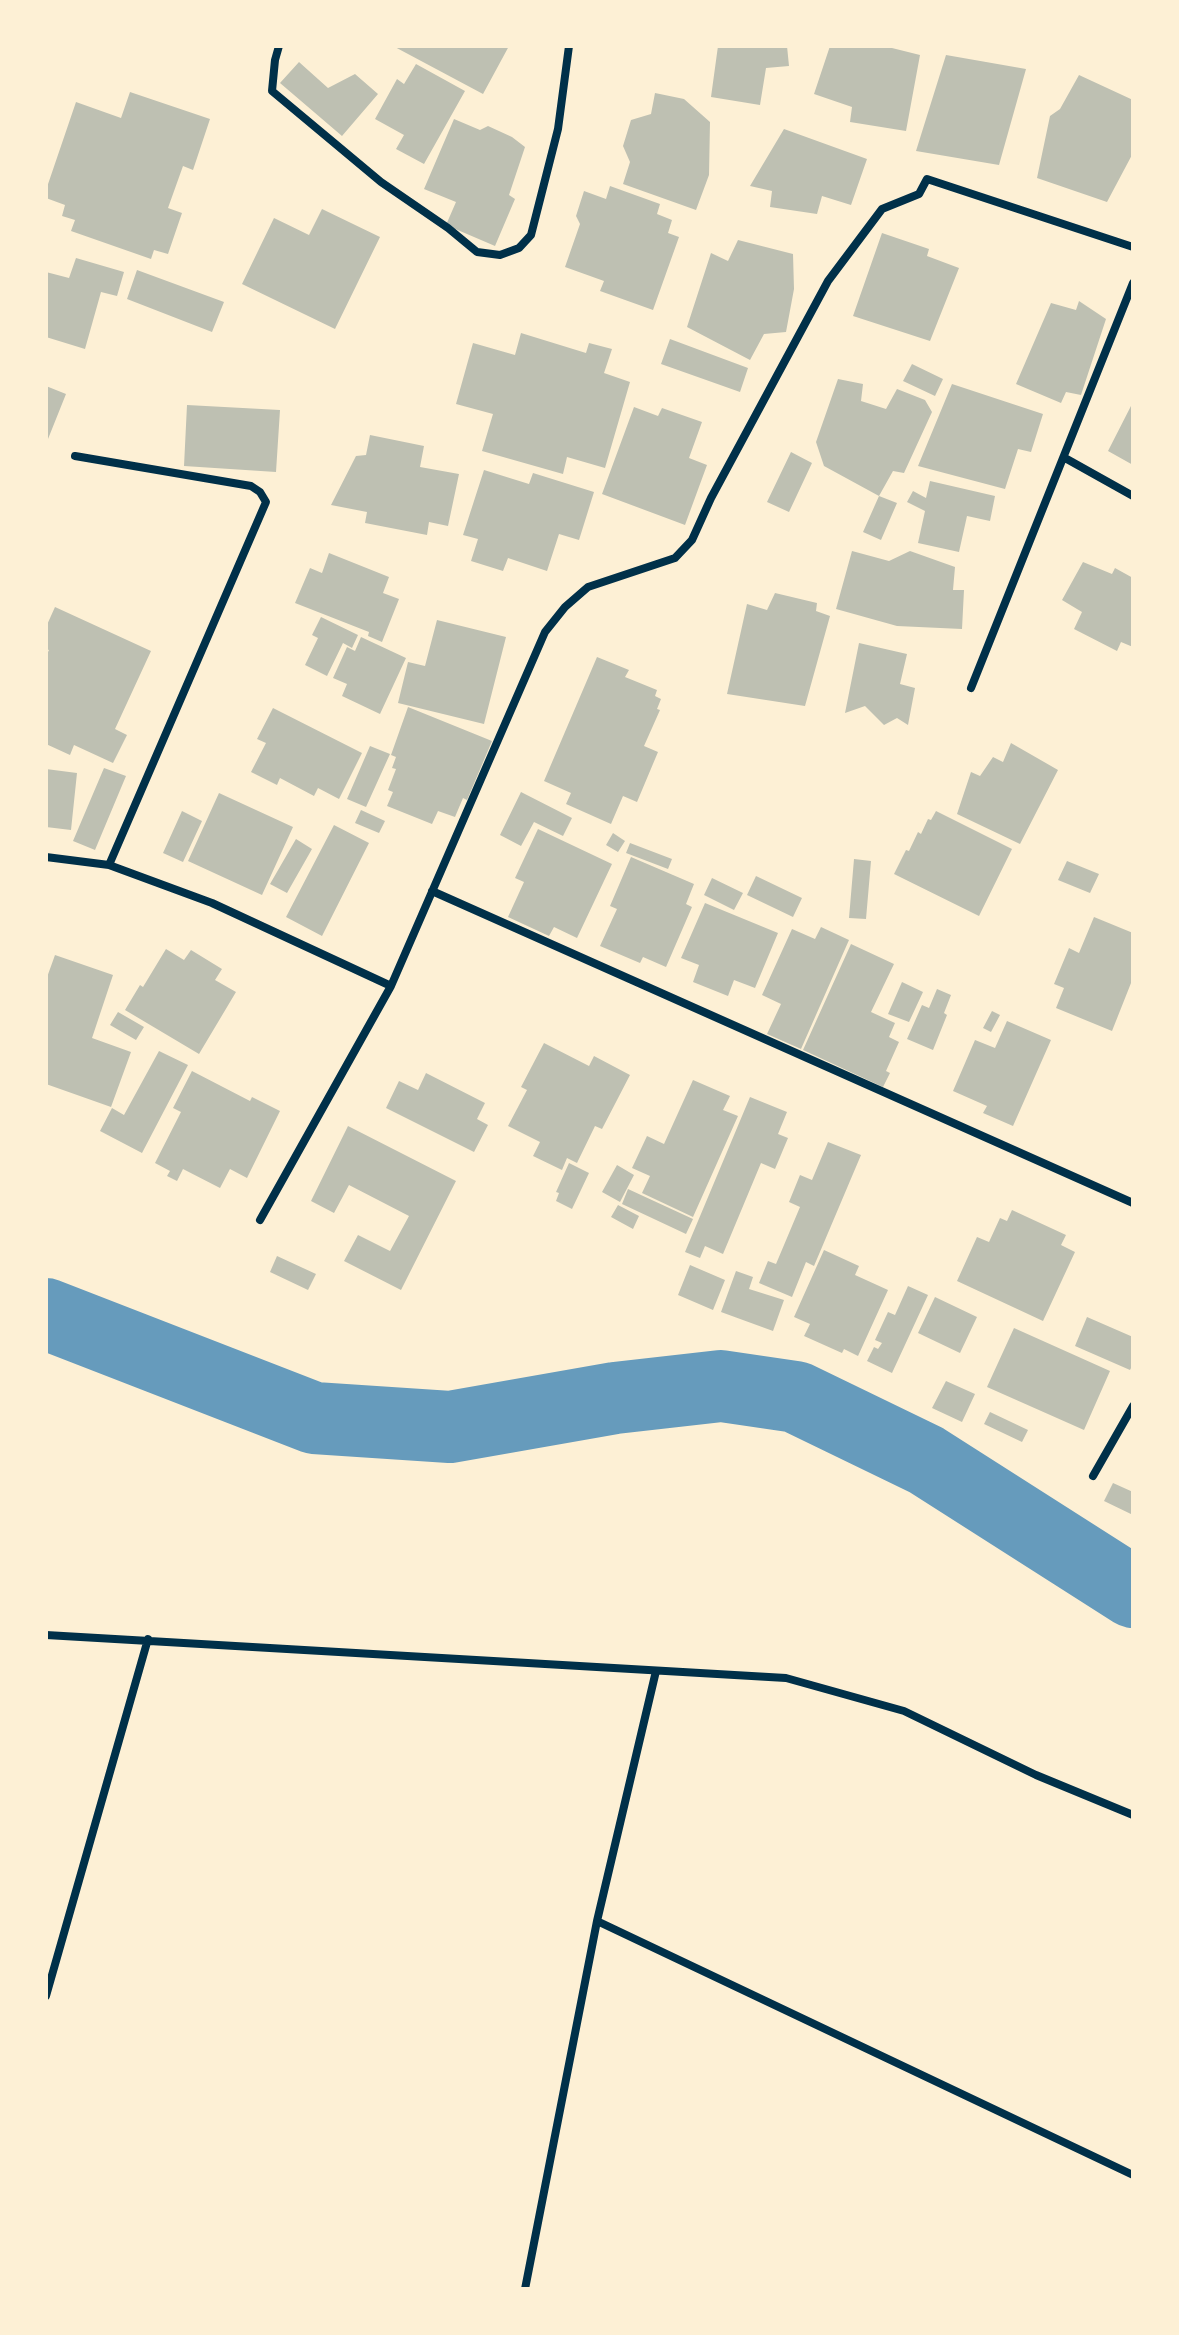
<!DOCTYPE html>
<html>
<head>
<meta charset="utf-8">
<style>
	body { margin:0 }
	#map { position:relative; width:1179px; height:2335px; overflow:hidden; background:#fdf0d5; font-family:Literata,serif }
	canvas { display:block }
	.frame { position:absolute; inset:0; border:48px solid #fdf0d5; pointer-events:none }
</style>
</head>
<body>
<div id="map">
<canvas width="1179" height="2335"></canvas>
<div class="frame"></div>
</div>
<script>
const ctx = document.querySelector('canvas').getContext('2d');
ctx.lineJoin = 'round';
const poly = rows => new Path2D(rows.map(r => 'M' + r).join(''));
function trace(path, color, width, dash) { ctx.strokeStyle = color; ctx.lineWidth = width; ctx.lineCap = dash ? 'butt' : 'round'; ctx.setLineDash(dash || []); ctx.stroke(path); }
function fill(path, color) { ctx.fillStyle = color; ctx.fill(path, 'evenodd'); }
const river = poly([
	[46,1314,314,1418,450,1427,615,1398,721,1386,796,1397,926,1460,1133,1592]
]);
const building = poly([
	[393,46,509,46,483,94],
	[718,46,787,46,789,66,766,68,760,105,711,97],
	[830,46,884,46,920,55,906,131,850,122,852,107,814,94],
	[946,55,1026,69,999,165,916,151],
	[299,62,328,88,355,74,378,94,342,136,280,83],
	[416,64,465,91,424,164,396,149,404,135,375,119,397,79,404,84],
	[1079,75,1133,100,1133,153,1107,202,1037,178,1050,116,1060,109],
	[130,92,210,119,193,170,183,166,168,208,182,213,168,254,154,250,151,259,71,231,75,220,62,216,65,205,46,198,46,190,76,102,121,118],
	[655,93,684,99,710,122,709,175,696,210,623,184,630,162,623,146,631,120,651,114],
	[454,119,480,130,488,126,512,137,525,147,509,195,515,199,495,246,446,225,456,202,424,189],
	[784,129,867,159,851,205,822,196,817,214,770,207,772,191,750,186],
	[610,186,660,204,657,214,672,220,668,233,679,237,653,310,600,291,604,281,565,267,580,224,576,216,584,191,606,199],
	[322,209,380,237,335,329,242,284,274,218,309,235],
	[882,233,929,249,927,256,959,268,930,341,853,316],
	[738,240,793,254,794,289,786,332,764,334,750,360,687,327,711,253,728,261],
	[76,258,124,272,117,296,101,292,85,349,46,337,46,272,69,278],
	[137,270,224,302,212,332,127,299],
	[1079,301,1106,319,1081,395,1066,392,1061,403,1016,384,1051,303,1076,310],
	[521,333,586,353,589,343,612,349,604,373,630,382,605,468,567,457,563,474,482,451,493,414,456,404,473,343,515,355],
	[670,339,748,368,740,392,661,364],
	[912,364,943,379,935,396,903,381],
	[838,379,863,384,861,401,886,409,897,389,925,400,932,412,904,473,893,471,879,496,897,503,881,540,863,532,879,496,824,466,816,442],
	[952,384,1043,414,1031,452,1018,449,1005,489,918,466],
	[46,386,66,394,46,444],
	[1133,402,1133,465,1108,451],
	[187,405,280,410,276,472,184,466],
	[634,407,658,416,662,408,702,422,689,458,707,465,685,525,602,494],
	[370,435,424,446,420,467,459,474,448,526,429,522,427,535,365,523,367,512,331,505,356,456,366,455],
	[791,452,812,463,789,512,767,502],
	[484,470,529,484,533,473,594,492,579,540,559,534,547,571,508,558,503,571,471,561,478,539,463,535],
	[930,481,995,496,990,521,967,516,959,552,918,543,925,511,907,502,913,491,926,498],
	[852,551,889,561,910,551,955,567,953,590,964,590,962,629,897,626,836,609],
	[329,553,389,577,383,593,399,599,382,642,368,636,369,632,295,603,310,568,322,573],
	[1083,562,1112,574,1115,568,1133,578,1133,647,1121,642,1117,651,1074,629,1082,612,1062,600],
	[775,593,817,603,816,611,830,616,805,706,727,694,747,604,767,610],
	[55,607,151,651,115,729,127,735,113,763,74,745,70,755,46,744,46,656,49,650,46,649,46,627],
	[321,617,358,635,352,648,343,643,327,676,305,665,318,638,312,635],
	[437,620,506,637,484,724,398,703,408,662,425,666],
	[361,637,406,658,380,714,342,696,347,684,333,678,347,647,355,651],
	[859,643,907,654,900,684,915,688,908,725,897,718,884,725,865,706,845,713],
	[597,657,629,670,625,677,657,690,655,696,661,699,657,709,660,710,644,746,658,752,637,802,623,796,611,824,566,804,571,793,544,781],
	[408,707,492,741,467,800,463,798,455,817,438,811,432,824,387,806,393,792,388,790,396,769,392,768,396,757,391,755],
	[273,708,362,753,339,799,318,788,314,796,280,778,277,785,251,772,266,743,257,739],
	[1011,743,1058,770,1020,844,957,814,971,772,980,776,993,757,1003,762],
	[370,746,390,754,366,807,347,799],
	[104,768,126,776,95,850,73,841],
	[46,769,77,773,71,830,46,827],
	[521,792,572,818,563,836,534,822,521,846,500,835],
	[219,793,293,827,262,895,188,861],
	[361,810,385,821,379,833,355,823],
	[182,811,202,821,183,862,163,853],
	[936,811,1012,849,979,916,894,874,906,850,909,851,918,832,921,834,928,819,931,820],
	[334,825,369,843,322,936,286,917],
	[538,829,612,864,577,938,554,927,549,936,508,917,524,882,515,878],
	[613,833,625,841,618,852,606,845],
	[296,839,312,849,287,893,270,884],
	[630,843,672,859,668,869,626,853],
	[631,857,694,884,686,904,692,907,666,967,643,957,640,963,600,946,617,909,610,906],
	[854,859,871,861,866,919,849,918],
	[1067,861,1099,874,1090,893,1058,880],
	[756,876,802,898,793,917,747,895],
	[712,878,743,893,734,910,704,895],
	[705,903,778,933,755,988,734,980,728,996,693,982,699,965,681,958],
	[1094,917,1133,933,1133,978,1112,1031,1056,1008,1064,988,1054,984,1069,948,1079,953],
	[821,927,849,940,801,1049,767,1034,781,1004,762,995,792,929,815,939],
	[851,944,894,964,871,1012,895,1023,889,1037,899,1042,886,1071,890,1073,883,1087,803,1050],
	[166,949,184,960,191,950,222,969,215,980,236,992,199,1054,125,1010,140,985,143,987],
	[55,955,113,975,92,1038,131,1052,111,1107,46,1084,46,980],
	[902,982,923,992,909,1022,888,1014],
	[937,989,951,995,944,1013,947,1015,933,1050,907,1039,922,1005,929,1008],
	[992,1011,1000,1015,991,1032,983,1028],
	[118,1012,144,1027,136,1040,110,1025],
	[1007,1021,1051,1040,1013,1126,983,1113,987,1106,953,1091,975,1040,995,1048],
	[544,1043,589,1066,594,1056,630,1075,602,1129,595,1126,577,1163,567,1158,562,1170,533,1156,540,1142,508,1126,527,1090,521,1087],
	[159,1051,188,1065,142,1153,100,1131,112,1108,124,1115],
	[192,1071,250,1101,252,1097,280,1111,247,1178,230,1169,220,1188,183,1169,177,1181,167,1176,170,1171,155,1163,181,1112,173,1108],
	[426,1073,485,1103,477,1119,488,1125,474,1152,386,1108,399,1081,418,1090],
	[693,1080,730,1096,723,1110,738,1116,693,1217,642,1193,650,1176,632,1168,647,1136,664,1144],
	[750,1097,787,1112,778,1134,788,1138,775,1169,761,1163,723,1254,705,1246,700,1258,685,1252],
	[348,1126,456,1181,401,1290,344,1261,358,1235,390,1251,409,1216,349,1185,334,1213,311,1201],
	[828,1142,861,1155,814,1266,806,1262,792,1297,759,1283,768,1261,776,1264,800,1207,789,1202,800,1175,812,1180],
	[569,1163,589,1173,572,1209,556,1201,559,1193,556,1192],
	[617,1165,634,1175,620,1202,602,1192],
	[628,1189,693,1219,686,1234,622,1204],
	[618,1205,639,1216,633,1229,611,1217],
	[1012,1210,1066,1235,1061,1245,1075,1252,1043,1321,957,1281,977,1237,989,1242,1000,1218,1007,1221],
	[824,1250,859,1266,855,1275,888,1290,858,1356,844,1349,842,1353,804,1336,810,1324,794,1317],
	[277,1256,316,1274,308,1290,270,1272],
	[690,1265,725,1280,713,1310,678,1295],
	[736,1271,753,1277,749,1289,784,1300,773,1331,721,1312],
	[908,1286,928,1295,892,1373,867,1361,874,1347,878,1349,882,1343,875,1340,888,1312,895,1315],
	[935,1297,977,1317,960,1353,918,1333],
	[1087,1317,1133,1337,1133,1364,1130,1370,1075,1346],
	[1014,1328,1110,1371,1084,1430,987,1387],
	[946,1381,975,1394,962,1422,932,1408],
	[990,1412,1028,1430,1022,1442,984,1424],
	[1113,1483,1133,1492,1133,1515,1104,1501]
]);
const minor = poly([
	[279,46,275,60,272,91,381,182,448,228,477,252,500,255,519,248,531,235,558,129,569,46],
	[75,456,251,486,260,492,266,502,109,865],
	[1065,458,1133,496],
	[971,688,1133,283],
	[46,857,109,865,212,903,391,986],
	[432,891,1133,1203],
	[260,1220,391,986,545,632,565,607,588,587,675,558,692,540,711,498,828,281,882,209,919,194,927,179,1133,247],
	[1093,1476,1133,1406],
	[46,1635,786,1678,904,1711,1036,1775,1133,1815],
	[597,1921,1133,2175],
	[46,1996,148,1639],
	[525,2289,597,1921,656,1671]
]);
trace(river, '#669bbc', 72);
fill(building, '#bec0b2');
trace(minor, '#003049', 8);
</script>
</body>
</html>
